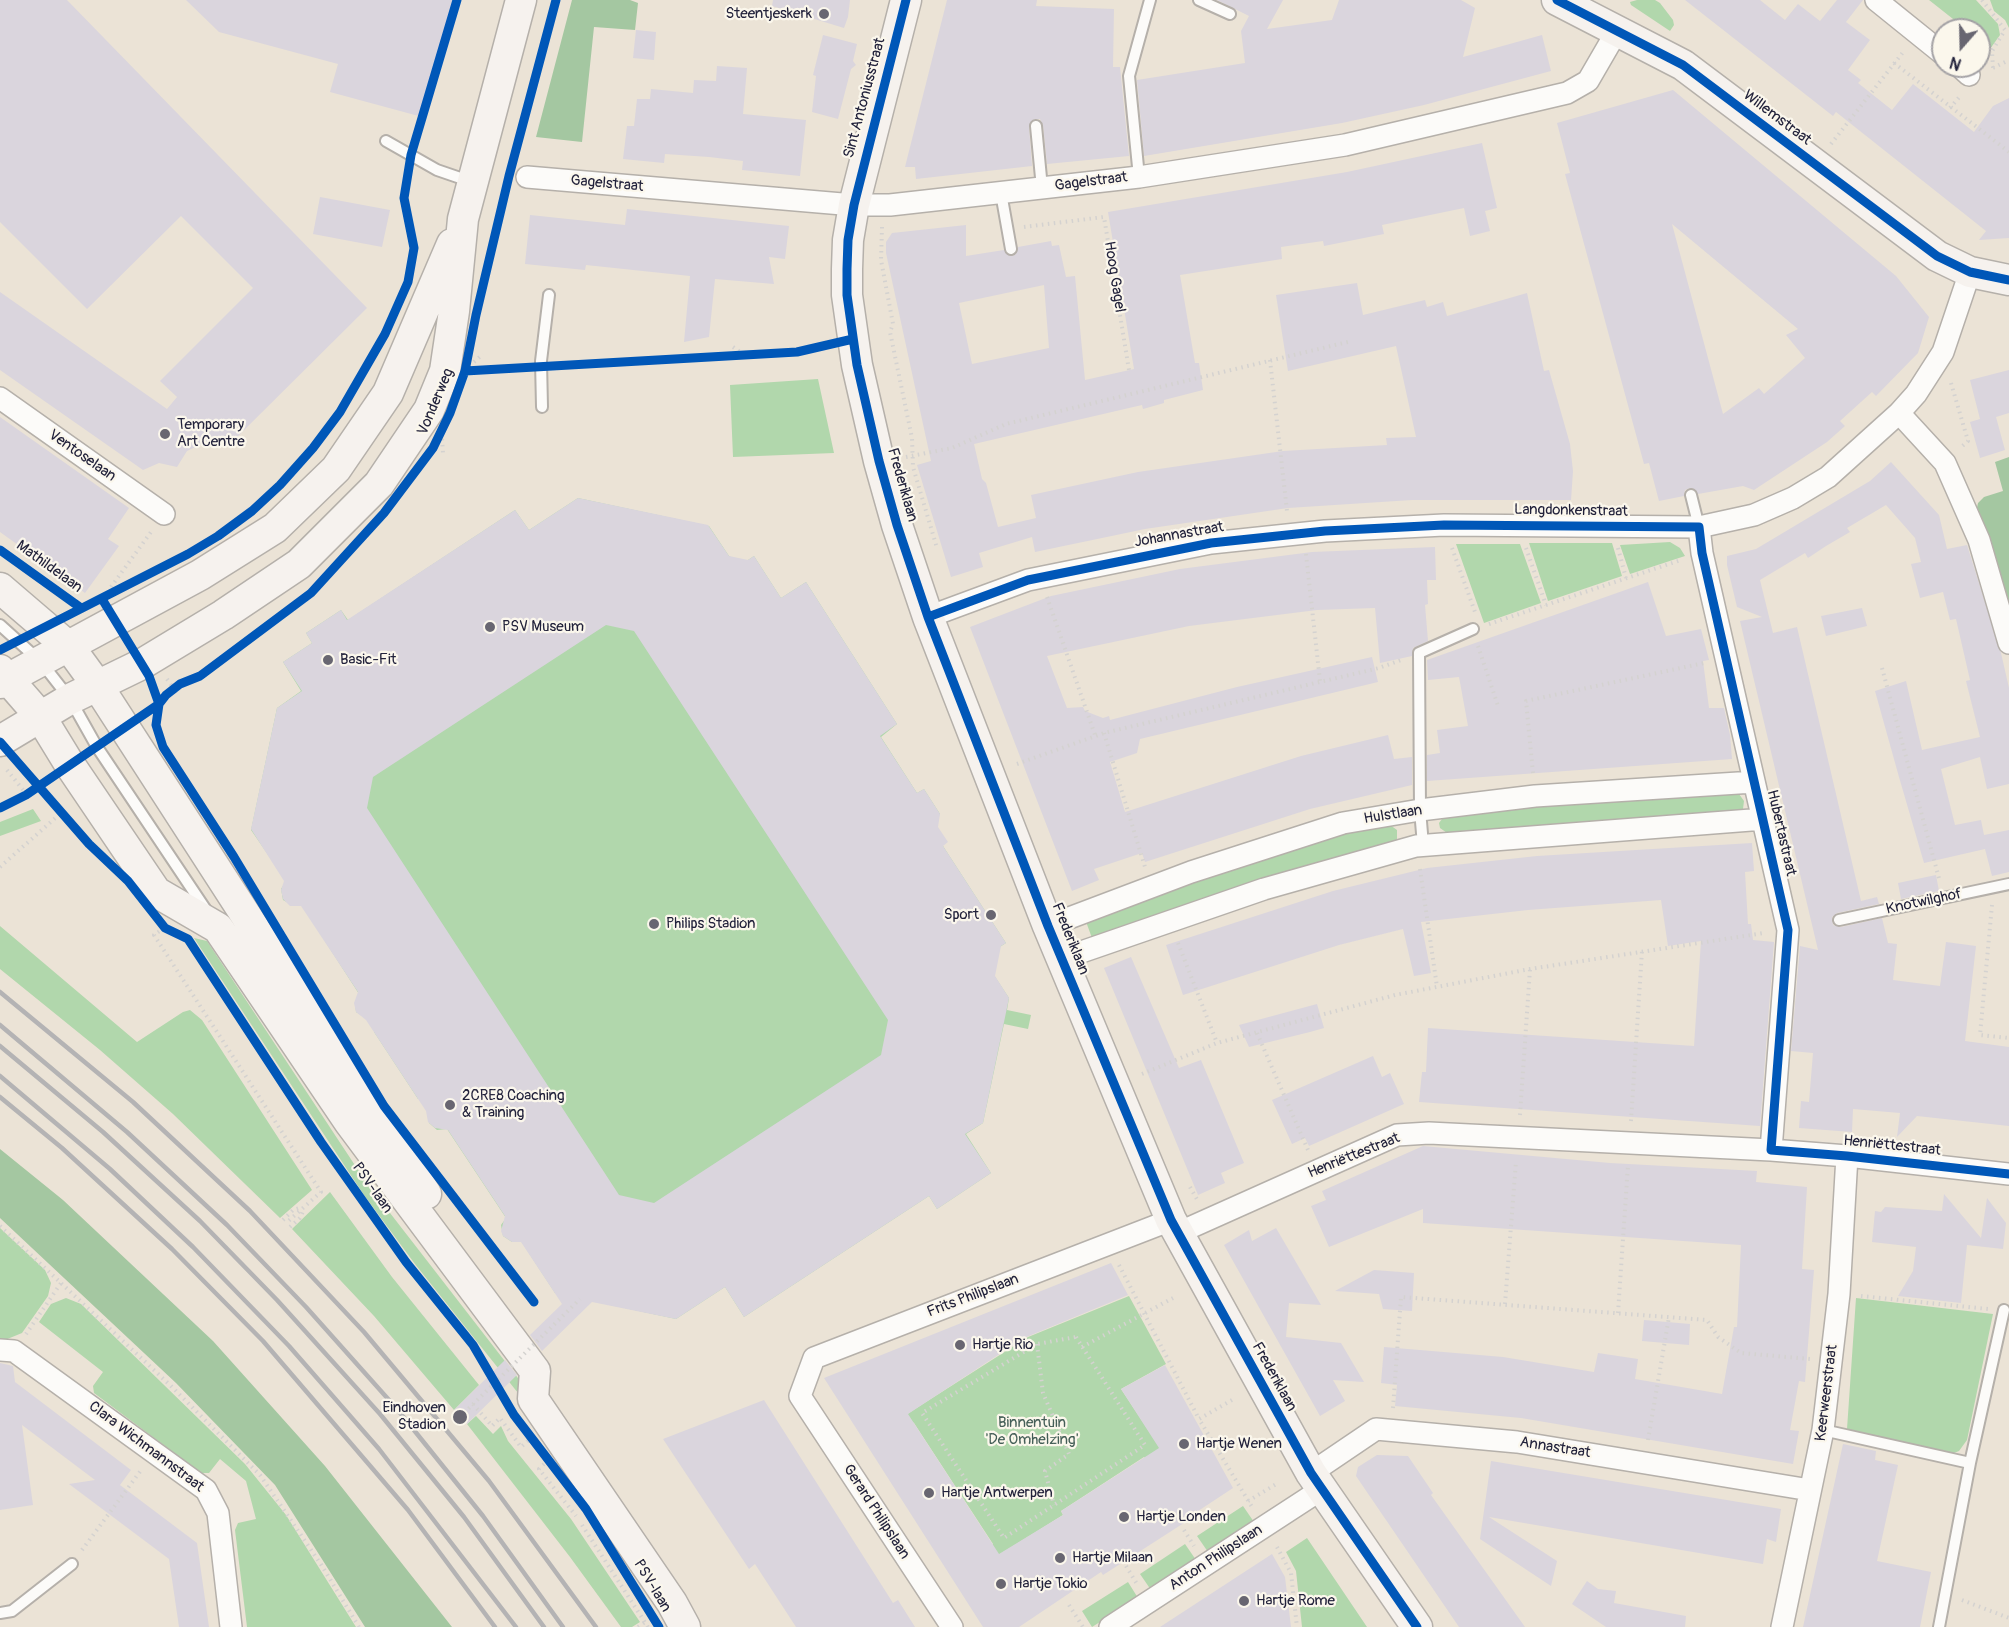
<!DOCTYPE html>
<html>
<head>
<meta charset="utf-8">
<style>
	body { margin:0 }
	#map { position:relative; width:2009px; height:1627px; overflow:hidden; background:#ebe3d6; font-family:Pangolin,sans-serif }
	canvas { display:block }
	.north { position:absolute; left:1931px; top:18px; width:60px; height:60px; box-sizing:border-box; background:#fbf7ec; border:2px solid #a4a2a5; border-radius:50%; rotate:200deg; font-size:16px; font-weight:700; line-height:24px; text-align:center; color:#22223b }
	.north::after { content:''; display:block; margin:auto; width:21px; height:27px; background:#686671; clip-path:polygon(50% 0,100% 100%,50% 72%,0 100%) }
</style>
</head>
<body>
<div id="map">
<canvas width="2009" height="1627"></canvas>
<div class="north">N</div>
</div>
<script>
const ctx = document.querySelector('canvas').getContext('2d');
ctx.lineJoin = 'round';
function fill(path, color) { ctx.fillStyle = color; ctx.fill(path, 'evenodd'); }
const poly = rows => new Path2D(rows.map(r => 'M' + r).join(''));
function trace(path, color, width, dash) { ctx.strokeStyle = color; ctx.lineWidth = width; ctx.lineCap = dash ? 'butt' : 'round'; ctx.setLineDash(dash || []); ctx.stroke(path); }
function label(font, color, halo, rows, align = 'center') {
  ctx.font = font + ' Pangolin,sans-serif'; ctx.lineWidth = 4.5; ctx.setLineDash([]); ctx.textBaseline = 'middle'; ctx.strokeStyle = halo; ctx.fillStyle = color; for (const [text, x, y, turn = 0] of rows) {
    ctx.save(); ctx.translate(x, y); ctx.rotate((+turn || 0) * Math.PI / 180); ctx.textAlign = isNaN(turn) ? turn : align; if (halo) ctx.strokeText(text, 0, 0); ctx.fillText(text, 0, 0); ctx.restore();
  }
}
const green = poly([
	[1637,0,1655,0,1660,3,1673,20,1674,25,1670,31,1631,5,1630,2],
	[1929,0,1976,0,1998,24,2000,35,1990,49,1979,40,1979,30,1967,30],
	[1990,0,2009,0,2009,28,2005,20,1994,11],
	[818,379,834,453,733,457,730,385],
	[578,498,709,526,729,556,742,564,754,556,781,598,806,582,897,724,881,737,917,793,924,789,940,814,935,822,943,846,1006,943,995,950,990,969,1009,998,1007,1010,1031,1015,1028,1029,1004,1024,983,1123,966,1134,991,1173,937,1209,929,1196,744,1317,725,1287,676,1319,555,1293,521,1241,512,1242,503,1236,501,1225,506,1218,447,1129,437,1130,429,1123,425,1095,418,1099,374,1032,381,1027,356,1012,355,1002,359,994,301,904,292,905,283,900,281,889,286,881,251,830,277,708,301,691,283,662,312,643,306,633,341,610,348,620,515,510,529,530],
	[1670,542,1680,548,1685,556,1630,574,1620,545],
	[1529,543,1612,543,1622,576,1548,601],
	[1456,544,1520,544,1541,603,1484,623],
	[1727,792,1739,794,1744,801,1743,809,1736,813,1450,835,1440,828,1439,823,1445,815,1524,805],
	[33,809,41,821,0,836,0,822],
	[1390,825,1397,830,1397,841,1388,847,1342,856,1092,938,1085,919,1192,881,1340,834],
	[0,926,137,1042,183,1012,190,1010,202,1020,312,1190,280,1218,173,1114,100,1050,0,969],
	[194,938,207,941,366,1182,528,1391,522,1398,415,1264,364,1195],
	[330,1192,392,1277,479,1385,454,1410,374,1316,292,1229],
	[0,1228,45,1270,51,1283,48,1296,22,1333,0,1342],
	[1129,1296,1166,1364,1121,1389,1161,1449,1146,1459,1144,1457,1061,1511,1063,1515,994,1558,989,1548,993,1544,914,1423,904,1416,1028,1337],
	[66,1298,81,1304,245,1464,286,1515,356,1627,247,1627,235,1530,238,1523,256,1519,246,1481,220,1459,209,1473,201,1473,94,1393,93,1386,103,1372,39,1322,51,1304],
	[1856,1298,1993,1314,1967,1440,1959,1451,1954,1453,1847,1429],
	[476,1416,493,1434,501,1426,508,1441,571,1519,640,1622,632,1627,621,1627,570,1557,467,1424],
	[1243,1506,1254,1522,1208,1552,1197,1536],
	[1307,1538,1367,1627,1302,1627,1296,1571,1286,1552],
	[1185,1544,1196,1560,1151,1590,1140,1574],
	[1128,1582,1138,1598,1092,1627,1082,1611]
]);
const forest = poly([
	[572,0,630,0,638,3,635,30,594,27,582,142,536,137],
	[2009,457,2009,630,1976,512,1978,503,1984,497,2003,491,1995,462],
	[0,1149,63,1200,213,1341,325,1466,452,1627,365,1627,275,1485,176,1383,0,1218]
]);
const building = poly([
	[0,0,67,0,367,308,227,447,216,437,187,451,177,467,159,463,143,470,0,370,0,292,167,409,177,397,160,381,253,288,181,216,87,309,0,222],
	[186,0,457,0,426,118,330,92,338,64,219,32],
	[773,0,850,0,848,17,844,28,772,6],
	[947,0,1037,0,1036,6,1114,9,1113,67,1120,67,1129,156,1047,164,1043,125,1040,119,1035,119,1029,126,1032,166,916,179,915,167,905,167],
	[1217,0,1283,0,1267,29,1332,20,1339,0,1461,0,1475,8,1463,57,1542,35,1551,71,1424,105,1342,123,1144,156,1137,80,1245,63,1241,31,1249,16],
	[1685,0,1760,0,1785,20,1798,4,1820,21,1837,0,1863,0,1846,22,1870,40,1848,70,1861,80,1858,83,1892,110,1913,84,1974,132,1993,106,2009,98,2009,238,1979,240,1986,231,1836,112,1833,116],
	[636,30,656,32,654,60,633,58],
	[823,35,857,44,853,61,856,65,851,69,838,119,812,112,816,76,813,75],
	[717,66,747,68,743,114,806,120,800,176,742,170,743,161,709,157,665,154,664,163,623,159,627,126,634,126,637,99,650,99,651,89,693,93,694,80,716,81],
	[1673,90,1896,276,1929,317,1918,353,1876,396,1872,392,1840,421,1845,426,1827,442,1754,490,1743,486,1698,494,1690,488,1685,490,1684,496,1659,501,1649,463,1644,464,1565,174,1570,173,1557,123],
	[1672,224,1798,329,1786,335,1805,358,1764,394,1759,388,1723,414],
	[1482,143,1497,208,1485,211,1490,231,1470,236,1464,208,1382,225,1384,234,1324,246,1323,241,1281,247,1282,259,1180,275,1195,363,1199,363,1203,390,1164,400,1164,403,1143,409,1142,405,974,444,982,479,986,483,998,527,1036,518,1031,495,1138,472,1283,451,1387,445,1386,438,1416,437,1396,346,1288,371,1276,295,1357,283,1363,315,1425,300,1427,307,1443,302,1447,316,1527,293,1544,371,1549,370,1570,444,1573,471,1571,500,1412,500,1288,508,1145,529,1035,552,1032,537,979,553,983,567,951,577,917,465,931,461,886,253,886,242,892,233,966,225,966,256,1004,250,1012,256,1016,254,1018,247,1051,241,1052,246,1059,245,1066,277,1075,276,1085,380,1134,369,1108,212,1347,172],
	[1044,285,1049,348,972,364,959,303],
	[320,197,390,210,382,247,313,234],
	[627,209,789,226,785,259,769,257,774,284,715,279,709,337,684,342,690,276,586,265,585,270,525,264,530,215,625,225],
	[2009,370,2009,413,1996,417,2005,450,1980,458,1970,422,1980,419,1970,380],
	[0,417,129,508,108,539,119,546,85,593,0,532],
	[1891,462,1939,515,1947,549,1967,545,2001,653,2009,688,2009,784,1987,789,1980,757,1941,769,1955,825,1981,820,1984,835,2009,830,2009,872,1992,876,1985,849,1924,863,1899,777,1875,691,1906,681,1922,750,1980,737,1966,681,1970,680,1956,619,1950,620,1943,592,1920,598,1911,564,1921,562,1915,538,1886,505,1847,528,1850,532,1826,546,1808,558,1805,553,1760,580,1773,633,1797,627,1861,901,1877,897,1879,904,1837,913,1832,917,1833,925,1841,927,1882,918,1888,943,1897,944,1893,980,1940,986,1946,942,1976,946,1965,1041,2009,1047,2009,1126,1917,1116,1897,1137,1900,1113,1853,1109,1852,1132,1799,1128,1801,1101,1809,1102,1813,1053,1791,1051,1800,946,1818,950,1740,621,1762,617,1737,607,1727,565,1727,556,1756,549,1870,481],
	[578,498,708,525,729,556,748,560,754,556,781,598,806,582,897,724,880,736,917,793,924,789,940,814,938,827,948,842,943,846,1006,943,1001,946,995,976,1009,998,983,1123,965,1134,991,1173,937,1209,929,1196,744,1317,725,1287,676,1319,592,1302,542,1351,530,1335,562,1304,521,1242,512,1242,503,1236,501,1231,505,1216,448,1130,435,1128,428,1122,426,1111,366,1020,356,1012,354,1003,358,992,301,906,290,906,283,899,281,890,284,881,251,829,277,708,302,691,283,662,312,643,306,633,341,610,347,620,515,510,529,530],
	[606,625,634,631,888,1020,881,1055,654,1203,619,1195,367,808,373,777],
	[1435,547,1436,580,1427,580,1428,604,1425,605,1428,641,1413,648,1412,656,1380,663,1375,608,1317,610,1189,626,1047,656,1067,708,1083,707,1085,711,1103,718,1109,716,1110,720,1237,687,1372,657,1378,682,1140,739,1137,753,1110,762,1125,812,1301,756,1388,735,1394,759,1412,757,1412,785,1310,809,1145,862,1142,853,1094,869,1099,880,1072,891,970,627,1051,596,1180,569,1312,552],
	[1648,582,1666,636,1701,629,1709,660,1703,661,1709,708,1724,708,1730,735,1732,759,1427,781,1427,755,1440,753,1437,730,1468,726,1459,677,1428,680,1427,660],
	[1862,608,1867,626,1826,636,1821,616],
	[1752,843,1754,871,1745,872,1748,924,1751,924,1753,940,1774,942,1760,1126,1419,1102,1422,1072,1426,1072,1428,1028,1694,1046,1701,941,1668,946,1661,900,1528,910,1421,922,1431,973,1414,976,1403,929,1339,945,1183,995,1166,945,1333,891,1427,868,1537,856],
	[1936,875,1939,891,1901,899,1898,883],
	[1131,957,1179,1068,1201,1060,1244,1163,1221,1173,1225,1183,1198,1195,1104,968],
	[1317,1004,1324,1028,1310,1032,1249,1047,1239,1025],
	[1373,1056,1382,1077,1390,1073,1404,1104,1309,1146,1305,1138,1292,1144,1272,1100],
	[1423,1146,1610,1163,1757,1171,1756,1182,1807,1187,1802,1269,1814,1270,1805,1382,1799,1381,1790,1430,1799,1431,1793,1464,1521,1418,1395,1406,1397,1385,1381,1383,1384,1347,1503,1357,1594,1372,1598,1353,1638,1359,1635,1379,1722,1394,1734,1327,1737,1327,1741,1245,1423,1223,1423,1209,1329,1247,1311,1206,1326,1200,1322,1191],
	[1944,1194,1981,1238,1987,1198,2006,1223,2003,1249,1967,1245,1961,1303,1898,1296,1913,1271,1916,1247,1872,1242,1875,1211,1881,1212,1885,1207,1942,1211],
	[1276,1228,1321,1305,1289,1303,1286,1337,1341,1343,1364,1382,1333,1380,1345,1401,1320,1416,1224,1245,1249,1230,1252,1241],
	[1111,1263,1128,1295,1024,1338,908,1414,999,1554,1063,1515,1061,1511,1159,1448,1121,1389,1165,1365,1233,1488,1186,1519,1187,1521,1103,1575,1101,1572,1019,1627,983,1627,824,1378],
	[1374,1270,1414,1273,1412,1311,1383,1309,1379,1294,1335,1291],
	[1644,1320,1690,1324,1689,1345,1642,1341],
	[505,1360,517,1375,467,1424,454,1410],
	[0,1363,13,1366,15,1382,131,1470,120,1485,197,1543,209,1627,179,1627,169,1559,69,1484,95,1480,22,1425,33,1505,0,1510],
	[764,1400,893,1603,898,1600,915,1627,796,1627,755,1564,749,1569,663,1439],
	[1843,1444,1876,1451,1875,1460,1898,1465,1877,1561,1931,1572,1920,1627,1803,1627],
	[1377,1455,1408,1456,1433,1493,1431,1495,1525,1627,1459,1627,1356,1476,1358,1467],
	[1491,1461,1781,1509,1776,1542,1767,1539,1763,1564,1489,1517,1557,1561,1551,1586,1480,1539],
	[1272,1554,1285,1577,1291,1627,1160,1627],
	[1587,1581,1598,1589,1616,1591,1614,1603,1686,1616,1685,1627,1606,1627,1572,1604]
]);
const path = poly([
	[1982,0,2005,30,1992,51,1993,68],
	[1894,63,2009,152],
	[1993,68,2009,60],
	[1950,108,1961,95],
	[1831,144,1904,51],
	[882,227,881,260,893,324,890,332,912,438,913,467,937,548],
	[1024,227,1104,217,1129,370],
	[733,347,745,355],
	[1270,360,1287,511],
	[474,362,483,354],
	[1951,383,1968,441,1960,448],
	[442,439,443,453],
	[906,457,952,448,1006,424,1352,341],
	[1452,548,1475,612],
	[1526,548,1546,605],
	[1618,548,1626,578],
	[1306,554,1320,681],
	[111,587,151,532],
	[1047,597,1095,735],
	[1489,624,1681,560],
	[1478,646,1498,706],
	[1882,668,1940,882],
	[167,679,172,686],
	[175,692,177,695],
	[1104,733,1145,867],
	[1017,764,1104,733,1379,668,1401,660],
	[7,770,24,791],
	[1533,773,1526,701,1704,663],
	[0,867,61,813],
	[1420,869,1437,987],
	[1992,905,1980,1035,2009,1038],
	[164,928,154,935,321,1192,286,1223],
	[1178,943,1217,1043],
	[1257,1033,1308,1150],
	[1142,1074,1217,1043,1395,995,1530,969,1764,933],
	[1520,1115,1530,969],
	[1631,1121,1642,951],
	[1190,1187,1198,1201],
	[283,1220,293,1210,302,1207],
	[0,1226,171,1386,260,1475,322,1566,359,1627],
	[290,1227,300,1218,304,1209],
	[1119,1265,1199,1419],
	[1861,1296,1988,1309],
	[1505,1304,1516,1161],
	[1618,1313,1628,1165],
	[26,1334,61,1283],
	[1076,1337,1145,1445,1004,1538,922,1413,1037,1344,1076,1337],
	[1037,1344,1043,1393,1069,1454,1045,1471,1054,1505],
	[1082,1347,1173,1298],
	[1232,1400,1199,1419,1252,1507],
	[473,1404,492,1426,500,1418,521,1447,529,1440],
	[1393,1408,1401,1297,1707,1320,1718,1337,1741,1353,1810,1359],
	[1648,1440,1669,1317],
	[544,1464,539,1469,576,1516],
	[1248,1501,1278,1483],
	[582,1525,648,1627],
	[1184,1530,1194,1546],
	[1277,1547,1291,1573,1297,1627],
	[82,1550,142,1469],
	[1126,1566,1137,1584],
	[1962,1600,2009,1618],
	[1069,1605,1083,1627],
	[638,1627,645,1622]
]);
const lane = poly([
	[1199,0,1230,14],
	[1036,126,1042,188],
	[386,141,437,170,472,182],
	[1139,177,1129,76,1150,0],
	[1001,193,1011,249],
	[542,407,541,361,549,295],
	[1691,495,1699,527],
	[0,625,41,662,70,699,97,747,206,910],
	[1423,845,1420,810,1419,653,1473,629],
	[1839,920,2009,884],
	[1823,1430,1970,1463],
	[0,1613,12,1611,72,1564],
	[1939,1627,1970,1463,2004,1310]
]);
const street = poly([
	[1876,0,1943,54],
	[1959,66,1969,75],
	[527,177,854,205,890,205,1139,177,1345,145,1567,93,1588,81,1617,31],
	[0,398,164,514],
	[1899,413,1945,463,1979,540,2009,643],
	[1699,527,1702,553,1788,930,1771,1150],
	[928,617,1028,580,1211,543,1325,531,1444,525,1699,527,1754,515,1793,498,1828,477,1899,413,1916,394,1943,352,1970,272],
	[1048,926,1191,872,1343,823,1420,810,1535,796,1754,782],
	[1061,959,1264,889,1416,846,1764,819],
	[1178,1233,1397,1135,1429,1133,1771,1150,1847,1156,2009,1174],
	[0,1350,14,1351,206,1490,218,1513,231,1627],
	[1311,1473,1376,1429,1517,1442,1810,1490],
	[952,1627,800,1396,814,1358,1171,1220],
	[1110,1627,1322,1489],
	[1782,1627,1823,1430,1839,1294,1847,1156]
]);
const secondary = poly([
	[906,0,854,205,848,240,847,269,847,295,857,365,879,461,897,525,928,617,1048,926,1171,1220,1311,1473,1417,1627],
	[1557,0,1683,65,1937,256,1970,272,2009,280],
	[0,588,70,648,97,685,426,1194],
	[0,670,40,716,70,765,156,892,218,928,350,1123,535,1371,533,1399,672,1603,685,1627],
	[0,683,200,575,275,528,336,469,388,393,452,244],
	[0,741,70,699,142,664,223,615,299,564,379,484,429,410,445,371,454,311,463,219,521,0]
]);
const rail = poly([
	[0,992,133,1102,250,1211,364,1332,489,1481,596,1627],
	[0,1025,127,1132,227,1225,306,1307,397,1409,483,1516,563,1627],
	[0,1046,103,1132,200,1221,277,1300,380,1414,464,1517,544,1627],
	[0,1076,110,1169,193,1247,289,1346,379,1449,516,1627],
	[0,1097,62,1148,172,1249,263,1341,408,1510,495,1627]
]);
const pathBridge = poly([
	[460,1417,580,1299]
]);
const cycleway = poly([
	[906,0,854,205,848,240,847,269,847,295,857,365,879,461,897,525,928,617,1048,926,1171,1220,1311,1473,1417,1627],
	[1557,0,1683,65,1937,256,1970,272,2009,280],
	[465,371,797,352,853,339],
	[0,550,81,608],
	[102,599,149,676,159,704],
	[928,617,1028,580,1211,543,1325,531,1444,525,1699,527,1702,553,1788,930,1771,1150,1847,1156,2009,1174],
	[0,650,188,554,218,536,252,511,280,485,313,448,340,412,385,334,408,282,414,248,404,198,411,155,457,0],
	[0,742,89,844,128,881,165,928,188,939,321,1142,406,1262,473,1345,514,1415,586,1509,659,1627],
	[0,808,26,795,159,704],
	[534,1302,384,1106,234,857,163,747,156,725,159,704,166,695,180,684,200,676,311,593,384,513,433,448,450,413,465,371,476,315,509,176,556,0]
]);
const markers = [
	[824,14,6,"#686671"],
	[165,434,6,"#686671"],
	[490,627,6,"#686671"],
	[328,660,6,"#686671"],
	[991,915,6,"#686671"],
	[654,924,6,"#686671"],
	[450,1105,6,"#686671"],
	[960,1345,6,"#686671"],
	[460,1417,8,"#686671"],
	[1184,1444,6,"#686671"],
	[929,1493,6,"#686671"],
	[1124,1517,6,"#686671"],
	[1060,1558,6,"#686671"],
	[1001,1584,6,"#686671"],
	[1244,1601,6,"#686671"]
];
const poiNames = [
	["Steentjeskerk",812,14,"right"],
	["Temporary",177,425],
	["Art Centre",177,442],
	["PSV Museum",502,627],
	["Basic-Fit",340,660],
	["Sport",979,915,"right"],
	["Philips Stadion",666,924],
	["2CRE8 Coaching",462,1096],
	["& Training",462,1113],
	["Hartje Rio",972,1345],
	["Eindhoven",446,1408,"right"],
	["Stadion",446,1425,"right"],
	["Hartje Wenen",1196,1444],
	["Hartje Antwerpen",941,1493],
	["Hartje Londen",1136,1517],
	["Hartje Milaan",1072,1558],
	["Hartje Tokio",1013,1584],
	["Hartje Rome",1256,1601]
];
const streetNames = [
	["Sint Antoniusstraat",865,98,-75],
	["Willemstraat",1777,118,37],
	["Gagelstraat",1091,182,-7],
	["Gagelstraat",607,184,5],
	["Hoog Gagel",1114,277,81],
	["Vonderweg",436,402,-67],
	["Ventoselaan",82,456,35],
	["Frederiklaan",902,485,74],
	["Langdonkenstraat",1571,511,1],
	["Johannastraat",1179,535,-10],
	["Mathildelaan",49,567,36],
	["Hulstlaan",1393,815,-9],
	["Hubertastraat",1781,833,77],
	["Knotwilghof",1924,902,-12],
	["Frederiklaan",1070,939,68],
	["Henriëttestraat",1892,1146,6],
	["Henriëttestraat",1354,1156,-22],
	["PSV-laan",372,1188,55],
	["Frits Philipslaan",973,1296,-21],
	["Frederiklaan",1274,1377,61],
	["Keerweerstraat",1827,1393,-83],
	["Clara Wichmannstraat",146,1447,37],
	["Annastraat",1555,1448,9],
	["Gerard Philipslaan",876,1512,57],
	["Anton Philipslaan",1216,1558,-33],
	["PSV-laan",652,1586,59]
];
const parkNames = [
	["Binnentuin",1032,1423],
	["'De Omhelzing'",1032,1440]
];
fill(green, '#b1d7ac');
fill(forest, '#a4c7a1');
fill(building, '#dad5dd');
trace(lane, '#b5b0aa', 14);
trace(street, '#b5b0aa', 24);
trace(secondary, '#b5b0aa', 33);
trace(path, '#d4d2d0', 4, [1.5, 4.5]);
trace(lane, '#fcfbf9', 10);
trace(street, '#fcfbf9', 21);
trace(secondary, '#f6f2ee', 30);
trace(rail, '#b4b3b4', 4.5);
trace(pathBridge, '#d4d2d0', 4, [1.5, 4.5]);
trace(cycleway, '#0057b8', 9);
for (const [x, y, r, color] of markers) { const dot = new Path2D(); dot.arc(x, y, r, 0, 2 * Math.PI); ctx.fillStyle = color; ctx.fill(dot); trace(dot, '#fbf7ec', 2); }
label('15px', '#22223b', '#fbf7ec', poiNames, 'left');
label('15px', '#22223b', '#fbf7ec', streetNames);
label('15px', '#445e57', '#fbf7ec', parkNames);
</script>
</body>
</html>
